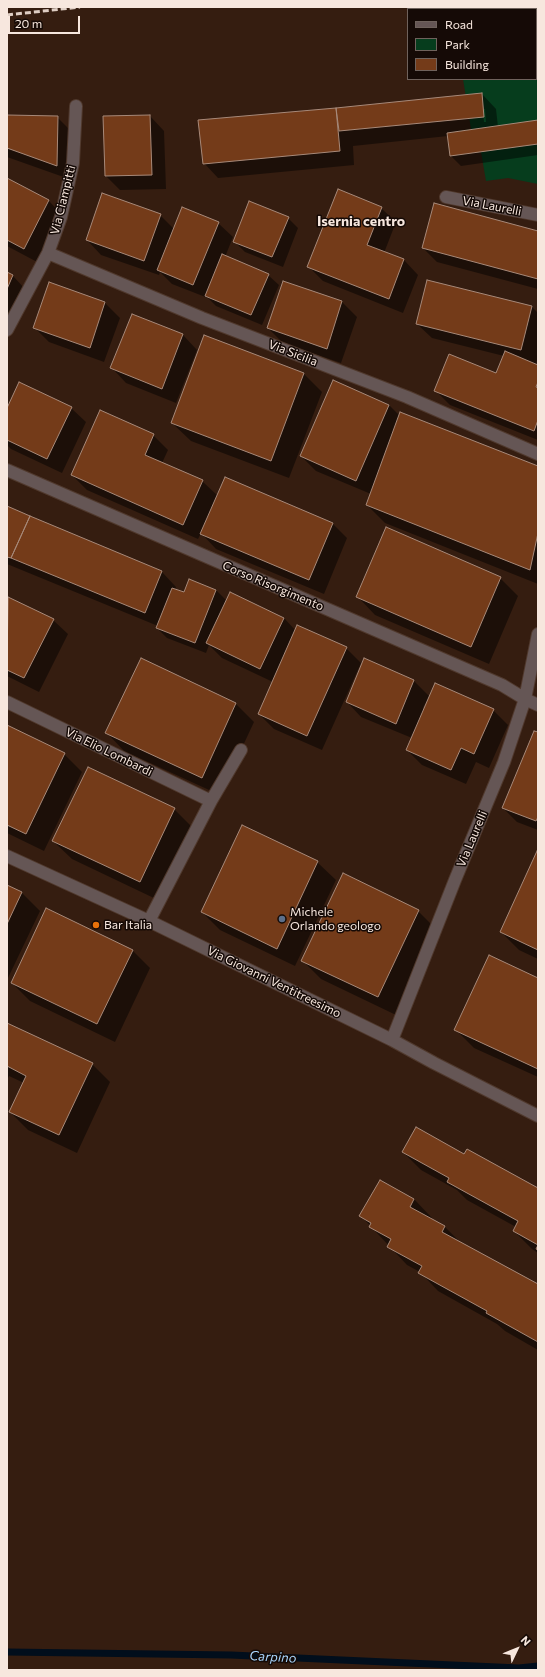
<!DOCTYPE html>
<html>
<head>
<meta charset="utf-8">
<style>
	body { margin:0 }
	#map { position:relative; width:545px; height:1677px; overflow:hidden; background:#351d10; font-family:Commissioner,sans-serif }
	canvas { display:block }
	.frame { position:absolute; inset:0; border:8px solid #f7e7de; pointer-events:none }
	.legend { position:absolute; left:407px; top:8px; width:130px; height:72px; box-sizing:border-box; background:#150a06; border:1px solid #6f625c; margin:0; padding:5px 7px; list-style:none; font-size:12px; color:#f7e7de }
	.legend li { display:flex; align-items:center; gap:8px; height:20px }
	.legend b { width:20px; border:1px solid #6f625c }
	.north { position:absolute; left:497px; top:1629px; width:40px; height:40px; -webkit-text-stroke:3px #150a06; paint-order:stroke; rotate:47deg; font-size:11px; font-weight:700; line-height:16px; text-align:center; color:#f7e7de }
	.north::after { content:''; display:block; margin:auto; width:14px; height:18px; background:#f7e7de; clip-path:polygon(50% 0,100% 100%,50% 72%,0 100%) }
	.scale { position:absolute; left:8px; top:16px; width:72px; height:18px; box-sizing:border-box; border:2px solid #f7e7de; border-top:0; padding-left:5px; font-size:12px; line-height:14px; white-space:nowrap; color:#f7e7de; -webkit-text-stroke:3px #150a06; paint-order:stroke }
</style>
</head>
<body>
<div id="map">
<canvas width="545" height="1677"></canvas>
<div class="frame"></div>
<ul class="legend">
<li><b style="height:5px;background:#655655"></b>Road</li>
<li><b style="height:11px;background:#063d1d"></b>Park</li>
<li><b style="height:11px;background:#743b19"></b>Building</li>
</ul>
<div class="north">N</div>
<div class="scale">20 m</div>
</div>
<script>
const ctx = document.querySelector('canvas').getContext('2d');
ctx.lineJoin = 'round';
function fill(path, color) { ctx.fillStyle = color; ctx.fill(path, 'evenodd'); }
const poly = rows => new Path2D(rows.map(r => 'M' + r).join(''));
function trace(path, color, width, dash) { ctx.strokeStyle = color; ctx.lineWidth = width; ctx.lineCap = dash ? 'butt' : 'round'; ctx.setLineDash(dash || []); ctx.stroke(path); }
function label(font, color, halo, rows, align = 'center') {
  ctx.font = font + ' Commissioner,sans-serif'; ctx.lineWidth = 3; ctx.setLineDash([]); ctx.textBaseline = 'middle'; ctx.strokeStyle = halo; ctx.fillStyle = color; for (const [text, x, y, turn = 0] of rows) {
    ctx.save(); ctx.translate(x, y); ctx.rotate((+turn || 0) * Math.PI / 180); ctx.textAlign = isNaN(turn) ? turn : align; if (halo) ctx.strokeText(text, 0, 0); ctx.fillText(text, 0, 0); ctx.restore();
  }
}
const green = poly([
	[536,57,538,57,538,184,508,178,486,181,481,152,450,156,447,133,471,129,463,79,536,79]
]);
const shadow = poly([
	[482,94,496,109,498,127,538,121,538,155,461,166,451,156,448,136,353,146,354,165,218,178,204,163,199,121],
	[483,109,485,109,486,122,484,122],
	[7,116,57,117,72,132,72,180,7,157],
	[150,116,164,131,166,189,120,190,106,176],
	[7,179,49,201,63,216,39,263,7,246],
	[381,208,396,222,384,253,404,260,418,275,403,313,323,281,308,266],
	[160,215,174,229,218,223,233,237,225,257,268,275,279,285,262,325,216,306,208,298,172,284,160,272,159,275,101,255,87,240],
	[288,218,298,228,283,267,245,252,234,241],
	[538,232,538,289,437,262,423,248],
	[7,273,13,276,27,291,7,317],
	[283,282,342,302,357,317,341,363,283,343,268,328],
	[50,284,105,303,120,318,104,362,49,342,34,327],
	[532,307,538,313,538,355,536,365,538,366,538,440,450,405,435,390,497,374,504,356,432,338,417,324],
	[133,315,183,335,197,350,176,403,126,383,112,368],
	[304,374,322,392,289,478,191,441,172,423],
	[389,405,400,416,538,467,538,584,385,523,367,505,371,494,316,471,301,456],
	[71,408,86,422,62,473,11,449,7,445,7,411],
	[153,435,168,450,162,463,202,481,218,496,332,523,347,538,324,594,216,549,201,533,198,539,87,490,72,475],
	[7,507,162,572,176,587,175,590,184,594,216,590,227,601,284,618,296,631,346,648,361,663,322,750,274,729,259,714,273,682,222,658,209,645,206,653,167,638,157,628,158,626,7,564],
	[500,578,518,596,489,664,375,615,357,596],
	[8,598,53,620,68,634,39,692,7,676],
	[364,660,414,681,429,696,423,708,425,709,493,710,508,725,489,768,476,762,466,784,422,765,407,750,412,738,361,717,347,702],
	[236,704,254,722,220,795,124,751,106,732],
	[7,726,64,754,82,772,44,851,7,833],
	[538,733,538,830,517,822,503,808],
	[174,809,192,827,158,900,72,859,53,841],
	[538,853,538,959,519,950,501,932],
	[317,862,336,880,295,966,220,930,202,912],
	[7,886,22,893,40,911,7,980],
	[418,911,436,929,396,1015,321,979,303,961],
	[132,950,150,968,115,1042,30,1001,12,983],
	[538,979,538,1077,474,1048,456,1030],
	[7,1024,92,1064,110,1082,77,1153,28,1130,10,1112,24,1083,9,1076,7,1080],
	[403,1152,464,1155,538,1189,538,1253,532,1249,514,1231,516,1227,467,1200,457,1190,421,1170],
	[414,1199,432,1218,431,1220,445,1227,461,1243,538,1286,538,1350,505,1331,497,1324,438,1291,420,1272,407,1265,361,1216]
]);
const stream = poly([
	[7,1652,231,1655,519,1668,538,1666]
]);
const building = poly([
	[482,93,484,117,339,131,336,108,482,93],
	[336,108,340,151,203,164,198,120,336,108],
	[7,115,58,116,57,166,7,148,7,115],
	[150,115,152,175,105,176,103,116,150,115],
	[538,120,538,144,450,156,447,133,538,120],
	[7,178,49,200,24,249,7,240,7,178],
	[338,189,382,207,367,245,404,259,389,299,307,267,338,189],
	[102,193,161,214,144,261,86,240,102,193],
	[249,201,289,217,272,257,233,242,249,201],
	[434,203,538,231,538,279,422,248,434,203],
	[182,207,219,222,193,285,157,270,182,207],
	[222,254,269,274,251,315,205,296,222,254],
	[7,272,13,275,7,289,7,272],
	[427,280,532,306,521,350,416,324,427,280],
	[283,281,342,301,327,349,267,328,283,281],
	[49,282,105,302,90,348,33,328,49,282],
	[132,314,183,334,162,389,110,368,132,314],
	[204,335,304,373,271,461,171,423,204,335],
	[505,351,538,365,538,382,536,387,538,388,538,420,534,431,434,391,449,354,496,373,505,351],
	[333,380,389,405,356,481,300,456,333,380],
	[19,382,72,407,47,459,7,440,7,408,19,382],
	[100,410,154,434,145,455,203,480,183,525,71,475,100,410],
	[400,412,538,466,538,533,530,570,366,505,400,412],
	[225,477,333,523,309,580,200,534,225,477],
	[7,506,30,516,11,558,7,557,7,506],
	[30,516,162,571,145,613,11,558,30,516],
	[386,527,501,577,471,647,356,597,386,527],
	[189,579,216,590,195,643,156,628,172,588,184,592,189,579],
	[230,592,284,618,260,669,206,643,230,592],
	[8,597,54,619,24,678,7,670,8,597],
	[297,625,347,647,307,736,258,714,297,625],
	[141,658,236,703,202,778,105,733,141,658],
	[364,658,414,680,396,724,346,702,364,658],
	[435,683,494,709,474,754,461,748,451,770,406,750,435,683],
	[7,725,65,753,26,834,7,825,7,725],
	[534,731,538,732,538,817,536,821,502,808,534,731],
	[88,767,175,808,140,882,52,841,88,767],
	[242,825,318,861,277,949,201,912,242,825],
	[537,851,538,852,538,950,500,932,537,851],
	[343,873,419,910,378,997,301,961,343,873],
	[7,885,22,892,7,924,7,885],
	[46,908,133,950,97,1024,11,983,46,908],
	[489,955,538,978,538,1069,454,1030,489,955],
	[7,1023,93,1063,59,1135,9,1112,26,1076,7,1066,7,1023],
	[416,1127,464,1154,467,1149,538,1188,538,1250,536,1249,538,1245,513,1231,518,1221,447,1182,449,1178,402,1152,416,1127],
	[380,1180,414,1199,410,1207,445,1226,442,1232,538,1284,538,1342,486,1313,487,1311,418,1273,422,1266,387,1247,391,1239,369,1227,371,1223,359,1216,380,1180]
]);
const minor = poly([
	[446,197,538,215],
	[48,253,202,318,407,397,538,454],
	[7,330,48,253,61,217,73,163,76,106],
	[7,470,502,685,525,699,538,705],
	[7,702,211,801],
	[7,856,149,921,392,1040,434,1063,538,1116],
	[149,921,211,801,241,750],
	[392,1040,455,880,504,762,525,699,538,634]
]);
const rail = poly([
	[7,15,80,7]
]);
const markers = [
	[282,919,4,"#5c6f8a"],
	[96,925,4,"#e8710a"]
];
const streetNames = [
	["Via Ciampitti",63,200,-76],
	["Via Laurelli",492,206,11],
	["Via Sicilia",293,353,21],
	["Corso Risorgimento",273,586,23],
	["Via Elio Lombardi",109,752,26],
	["Via Laurelli",472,839,-67],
	["Via Giovanni Ventitreesimo",274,982,26]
];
const poiNames = [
	["Michele",290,912],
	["Orlando geologo",290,926],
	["Bar Italia",104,925]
];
const waterNames = [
	["Carpino",273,1657,3]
];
const quarterNames = [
	["Isernia centro",361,221]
];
fill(green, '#063d1d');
fill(shadow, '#0007');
trace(stream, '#010e1c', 7);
fill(building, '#743b19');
trace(building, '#a78979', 1);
trace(minor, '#50392d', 14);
trace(minor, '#655655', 12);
trace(rail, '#dfcec4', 3, [6, 3]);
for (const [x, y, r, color] of markers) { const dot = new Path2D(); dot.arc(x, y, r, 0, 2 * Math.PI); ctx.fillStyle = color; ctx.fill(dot); trace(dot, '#150a06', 1.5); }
label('12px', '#f7e7de', '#150a06', streetNames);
label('12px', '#f7e7de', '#150a06', poiNames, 'left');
label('italic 13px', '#aad7ff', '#150a06', waterNames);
label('bold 14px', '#f7e7de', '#150a06', quarterNames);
</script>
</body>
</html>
